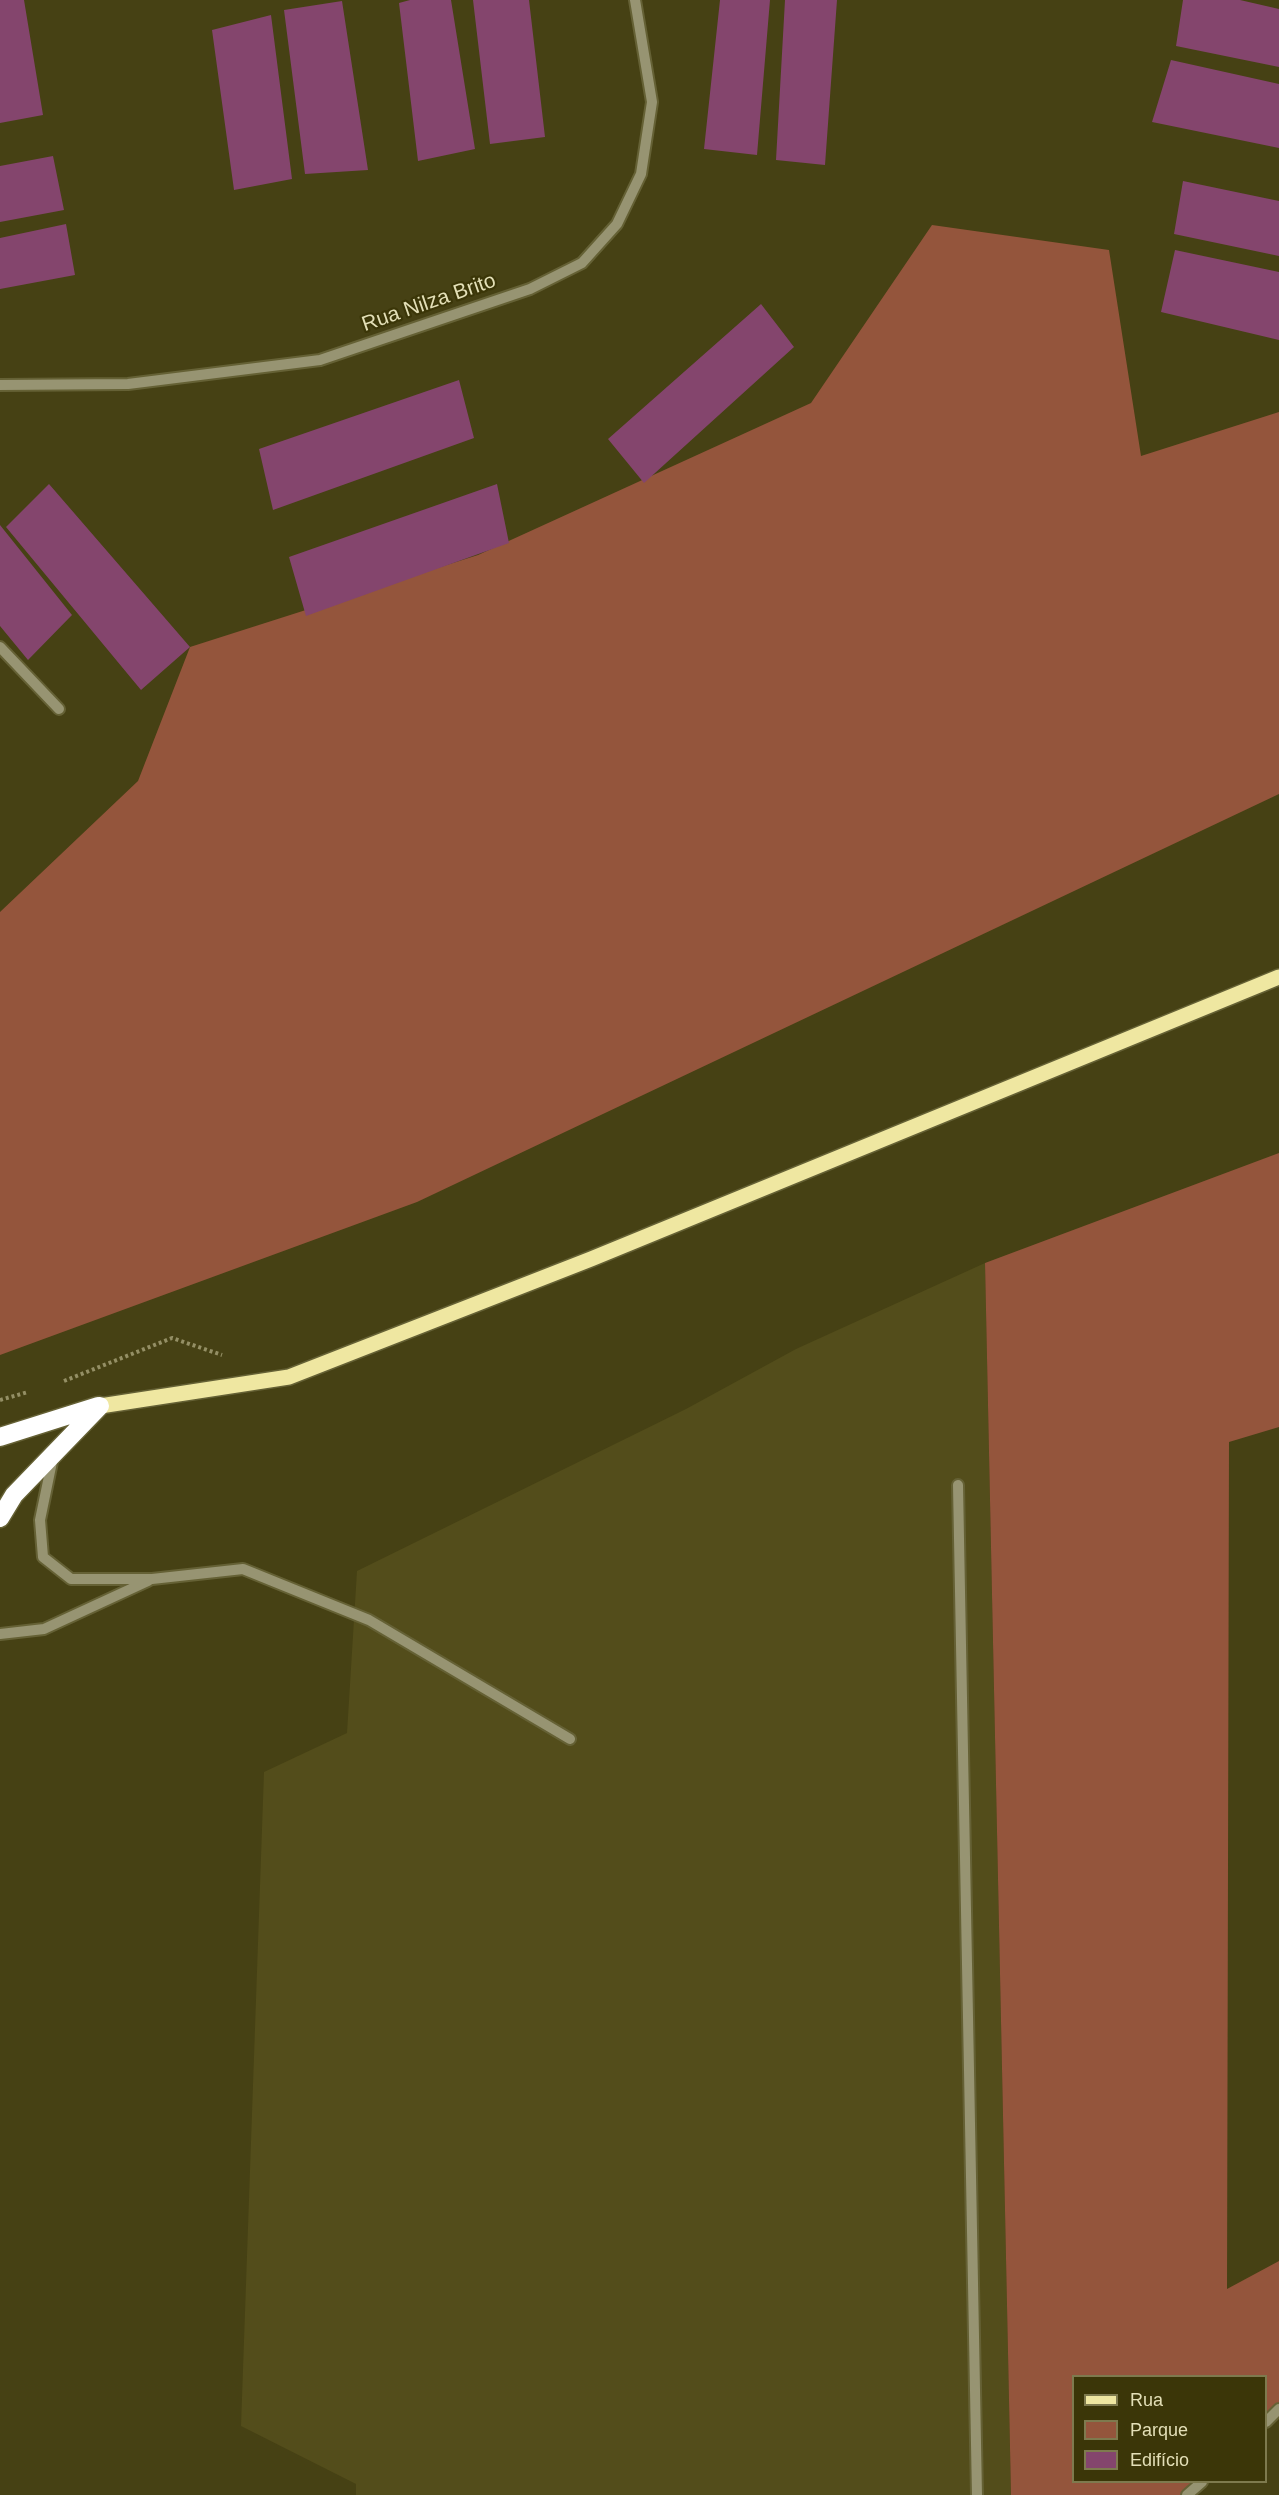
<!DOCTYPE html>
<html>
<head>
<meta charset="utf-8">
<style>
	body { margin:0 }
	#map { position:relative; width:1279px; height:2495px; overflow:hidden; background:#464114; font-family:Arial,sans-serif }
	canvas { display:block }
	.legend { position:absolute; left:1072px; top:2375px; width:195px; height:108px; box-sizing:border-box; background:#3b3608; border:2px solid #7e7a4e; margin:0; padding:8px 10px; list-style:none; font-size:18px; color:#e3dfb7 }
	.legend li { display:flex; align-items:center; gap:12px; height:30px }
	.legend b { width:30px; border:2px solid #7e7a4e }
</style>
</head>
<body>
<div id="map">
<canvas width="1279" height="2495"></canvas>
<ul class="legend">
<li><b style="height:8px;background:#efe7a1"></b>Rua</li>
<li><b style="height:16px;background:#94553c"></b>Parque</li>
<li><b style="height:16px;background:#84456d"></b>Edifício</li>
</ul>
</div>
<script>
const ctx = document.querySelector('canvas').getContext('2d');
ctx.lineJoin = 'round';
function fill(path, color) { ctx.fillStyle = color; ctx.fill(path, 'evenodd'); }
const poly = rows => new Path2D(rows.map(r => 'M' + r).join(''));
function trace(path, color, width, dash) { ctx.strokeStyle = color; ctx.lineWidth = width; ctx.lineCap = dash ? 'butt' : 'round'; ctx.setLineDash(dash || []); ctx.stroke(path); }
function label(font, color, halo, rows, align = 'center') {
  ctx.font = font + ' Arial,sans-serif'; ctx.lineWidth = 4.5; ctx.setLineDash([]); ctx.textBaseline = 'middle'; ctx.strokeStyle = halo; ctx.fillStyle = color; for (const [text, x, y, turn = 0] of rows) {
    ctx.save(); ctx.translate(x, y); ctx.rotate((+turn || 0) * Math.PI / 180); ctx.textAlign = isNaN(turn) ? turn : align; if (halo) ctx.strokeText(text, 0, 0); ctx.fillText(text, 0, 0); ctx.restore();
  }
}
const built = poly([
	[985,1263,1011,2495,356,2495,356,2484,241,2426,264,1772,347,1733,357,1571,686,1409,796,1349]
]);
const green = poly([
	[932,225,1109,250,1141,456,1279,412,1279,794,417,1202,0,1355,0,912,138,781,190,647,478,555,811,403],
	[1279,1153,1279,1427,1229,1442,1227,2289,1279,2261,1279,2408,1266,2421,1266,2376,1074,2376,1074,2482,1199,2482,1185,2495,1011,2495,985,1263]
]);
const building = poly([
	[0,0,24,0,43,115,0,123],
	[410,0,451,0,475,149,418,161,399,3],
	[473,0,529,0,545,137,490,144],
	[720,0,770,0,757,155,704,149],
	[785,0,837,0,825,165,776,160],
	[1183,0,1240,0,1279,9,1279,67,1176,46],
	[342,1,368,170,305,174,284,10],
	[271,15,292,179,234,190,212,30],
	[1171,60,1279,84,1279,148,1152,122],
	[53,156,64,210,0,222,0,166],
	[1183,181,1279,201,1279,256,1174,234],
	[66,224,75,275,0,289,0,238],
	[1175,250,1279,272,1279,340,1161,312],
	[761,304,794,347,644,483,608,439],
	[459,380,474,438,273,510,259,449],
	[49,484,190,647,141,690,6,527],
	[497,484,509,543,306,616,289,557],
	[0,525,72,615,28,660,0,626]
]);
const path = poly([
	[64,1381,172,1338,222,1355],
	[0,1400,28,1392]
]);
const minor = poly([
	[0,385,128,384,320,360,530,289,582,263,617,224,641,174,652,102,635,0],
	[0,647,59,709],
	[53,1457,40,1520,43,1557,71,1579,152,1579,243,1569,369,1620,570,1739],
	[958,1485,977,2495],
	[0,1634,44,1629,148,1581],
	[1266,2422,1279,2409],
	[1187,2495,1202,2482]
]);
const major = poly([
	[100,1406,289,1377,591,1259,1279,977]
]);
const highway = poly([
	[0,1437,98,1406],
	[0,1518,14,1495,100,1406]
]);
const streetNames = [
	["Rua Nilza Brito",429,303,-19]
];
fill(built, '#534d1b');
fill(green, '#94553c');
fill(building, '#84456d');
trace(minor, '#656135', 14);
trace(major, '#656135', 18);
trace(highway, '#656135', 21);
trace(path, '#948f65', 4, [3, 3]);
trace(minor, '#979472', 10);
trace(major, '#efe7a1', 15);
trace(highway, '#fff', 18);
label('21px', '#e3dfb7', '#3b3608', streetNames);
</script>
</body>
</html>
